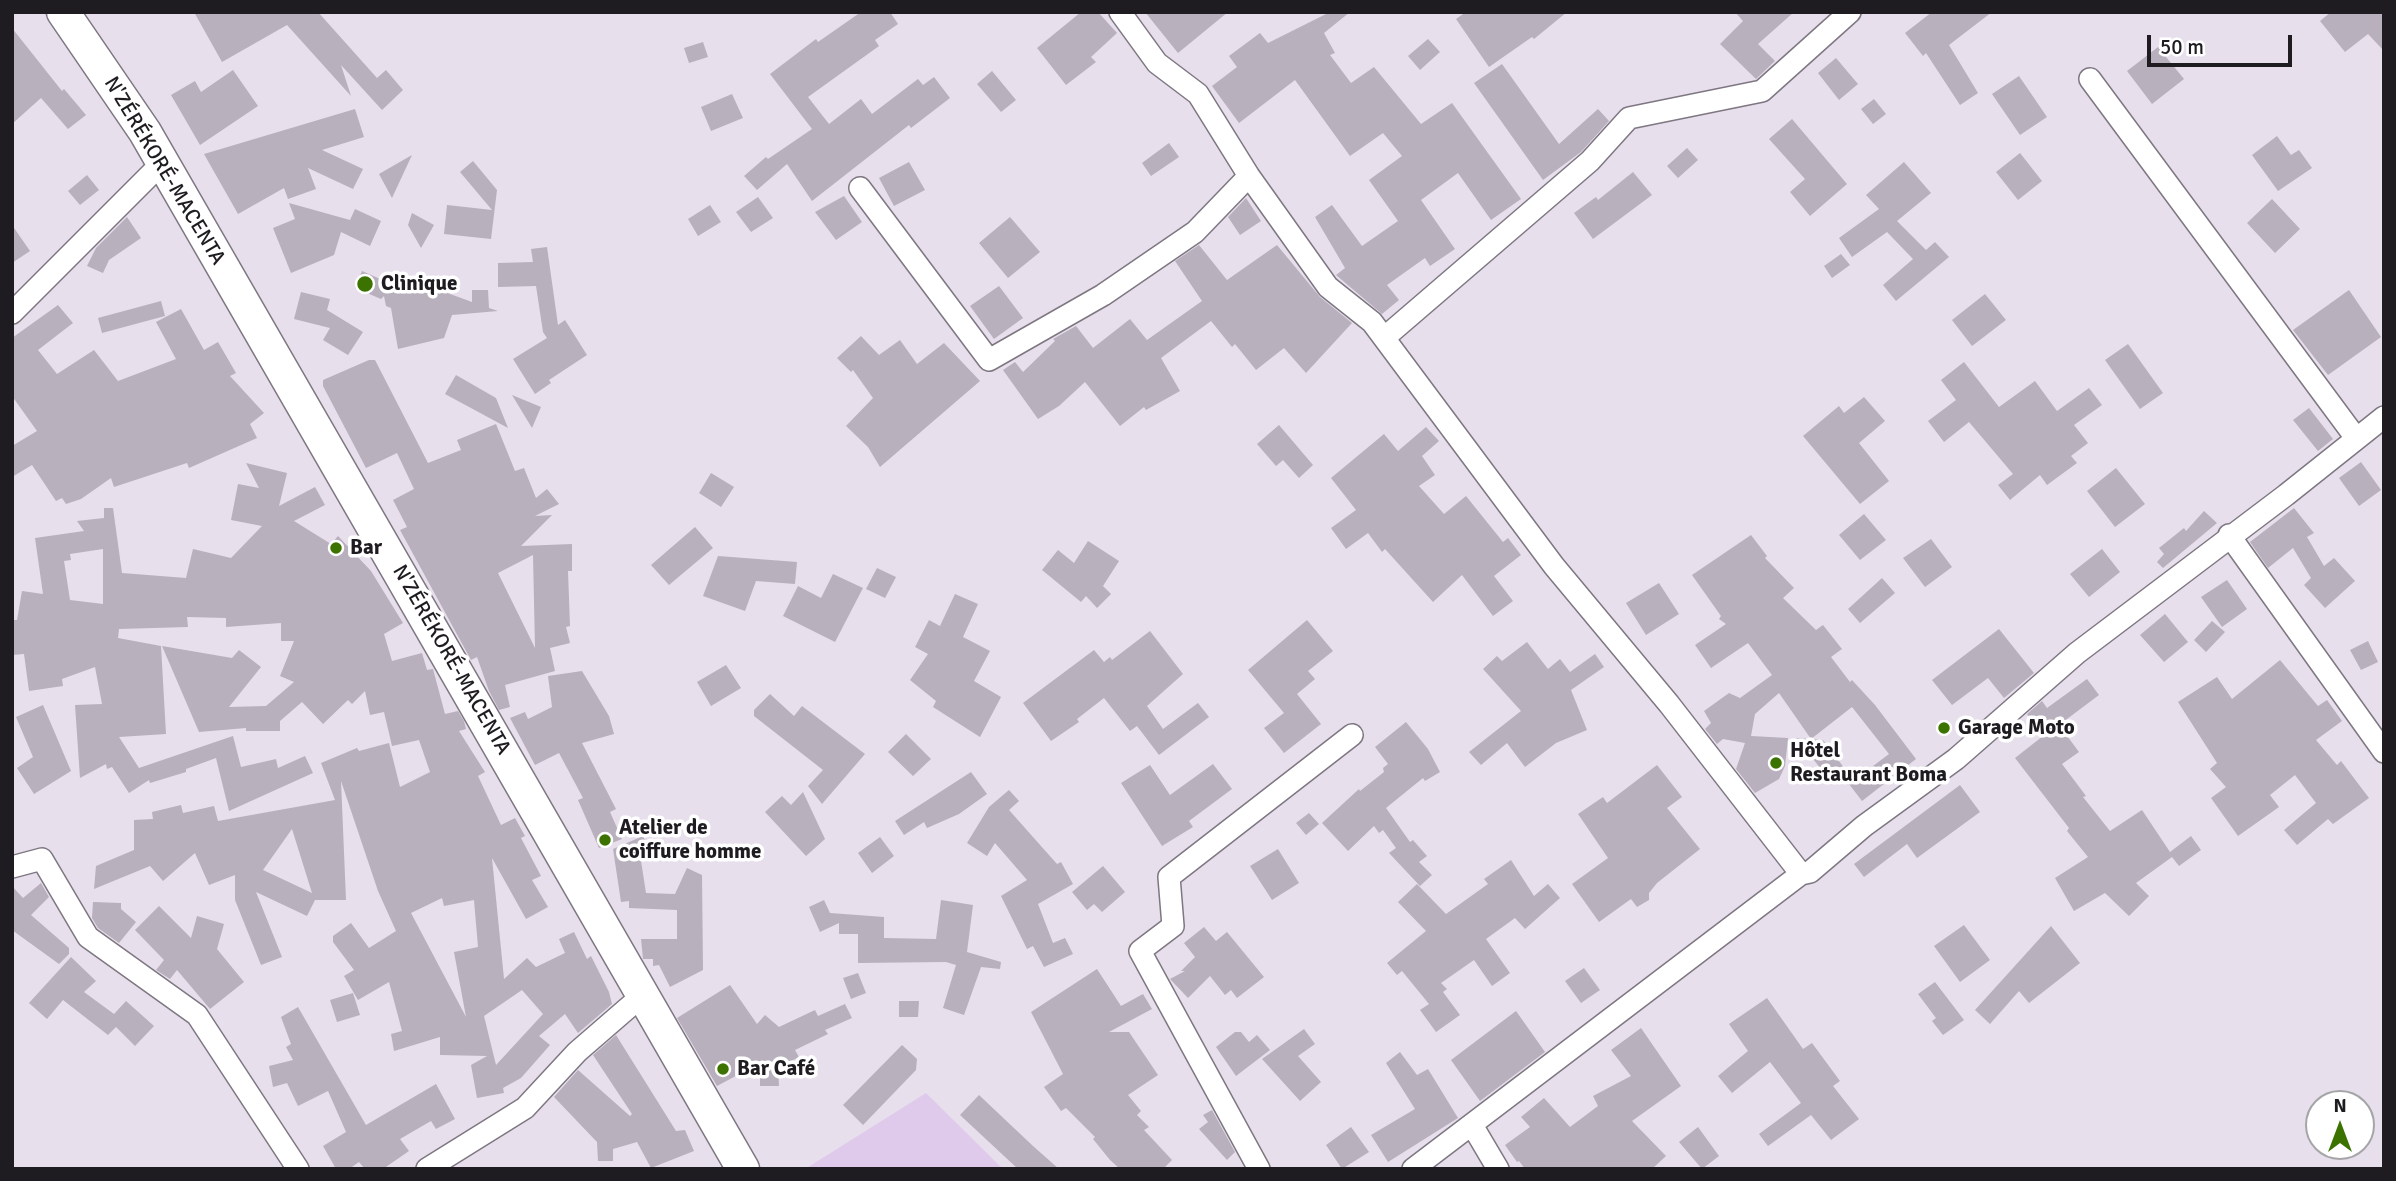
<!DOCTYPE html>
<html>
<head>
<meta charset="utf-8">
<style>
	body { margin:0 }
	#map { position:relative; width:2396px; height:1181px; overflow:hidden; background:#e7dfec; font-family:Signika,sans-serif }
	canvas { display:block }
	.frame { position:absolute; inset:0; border:14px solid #1e1c20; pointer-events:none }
	.north { position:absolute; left:2305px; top:1090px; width:70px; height:70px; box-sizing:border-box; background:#fff; border:2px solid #a5a4a6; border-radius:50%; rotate:0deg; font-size:19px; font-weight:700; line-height:28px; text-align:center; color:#1e1c20 }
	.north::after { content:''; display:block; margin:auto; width:24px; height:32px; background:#3c7300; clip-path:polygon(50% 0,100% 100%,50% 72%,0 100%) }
	.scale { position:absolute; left:2147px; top:35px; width:145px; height:32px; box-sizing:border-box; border:4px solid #1e1c20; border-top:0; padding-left:9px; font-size:21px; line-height:24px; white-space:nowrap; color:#1e1c20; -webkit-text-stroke:5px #fff; paint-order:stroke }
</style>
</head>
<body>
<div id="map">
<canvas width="2396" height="1181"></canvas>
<div class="frame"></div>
<div class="north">N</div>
<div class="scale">50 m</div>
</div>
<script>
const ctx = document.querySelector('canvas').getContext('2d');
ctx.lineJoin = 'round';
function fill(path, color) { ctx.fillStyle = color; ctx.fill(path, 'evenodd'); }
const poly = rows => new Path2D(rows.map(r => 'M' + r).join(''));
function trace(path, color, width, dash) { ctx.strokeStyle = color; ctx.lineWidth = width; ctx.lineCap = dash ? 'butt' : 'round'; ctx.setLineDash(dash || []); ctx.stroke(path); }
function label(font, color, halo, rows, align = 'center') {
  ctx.font = font + ' Signika,sans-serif'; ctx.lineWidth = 7; ctx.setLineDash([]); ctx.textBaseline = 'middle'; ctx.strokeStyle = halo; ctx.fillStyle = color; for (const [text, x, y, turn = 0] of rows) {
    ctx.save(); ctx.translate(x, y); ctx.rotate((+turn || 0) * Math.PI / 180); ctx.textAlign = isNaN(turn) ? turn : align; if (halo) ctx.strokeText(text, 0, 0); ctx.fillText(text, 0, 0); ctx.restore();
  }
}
const green = poly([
	[926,1093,1003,1169,805,1169]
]);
const building = poly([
	[194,12,318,12,377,78,386,70,403,90,382,110,341,65,351,96,287,25,222,62],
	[861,12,890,12,898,24,875,40,879,46,808,97,829,124,861,99,872,114,918,79,923,85,934,77,950,98,911,128,909,125,812,201,787,164,757,190,744,176,766,157,768,159,812,129,770,74,816,39,818,42],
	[1081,12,1098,12,1117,33,1091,57,1096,62,1066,85,1037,48],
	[1145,12,1228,12,1178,53],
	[1330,12,1350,12,1324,33,1335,53,1330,55,1351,83,1374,67,1421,124,1452,103,1521,199,1491,220,1458,173,1421,200,1455,249,1430,266,1425,258,1387,285,1399,300,1382,314,1336,275,1345,268,1315,217,1332,205,1362,246,1398,221,1369,180,1402,156,1383,133,1350,156,1295,80,1239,123,1212,86,1237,67,1229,56,1260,33,1268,43],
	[1466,12,1567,12,1534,39,1532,37,1489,67,1456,19],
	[1735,12,1794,12,1758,44,1775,61,1756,79,1720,44,1743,21],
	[1932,12,1992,12,1949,45,1978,93,1960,105,1926,53,1923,56,1905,33],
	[2331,12,2384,12,2384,51,2368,34,2345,52,2320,21],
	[12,28,62,91,64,89,86,115,68,129,41,98,12,124],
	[1428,39,1440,52,1420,70,1408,56],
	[703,42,708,57,689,63,684,48],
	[2158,47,2184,79,2152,104,2127,71],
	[1836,58,1858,84,1839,100,1818,73],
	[1502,64,1559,144,1598,109,1609,121,1581,152,1543,180,1474,83],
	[233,70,258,106,200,145,171,95,195,81,201,92],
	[992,71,1016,100,1001,112,977,84],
	[2019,76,2047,117,2020,135,1992,94],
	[732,94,743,118,711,131,701,107],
	[1874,99,1886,114,1873,124,1861,109],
	[355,109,364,137,322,150,363,169,353,189,308,168,316,189,288,199,284,188,238,214,204,154],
	[1792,119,1847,184,1810,216,1790,192,1805,179,1769,139],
	[2277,136,2291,155,2299,150,2312,168,2278,191,2252,155],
	[1169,143,1179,157,1151,176,1142,163],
	[1687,148,1698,160,1678,178,1667,166],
	[2020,153,2042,181,2018,200,1996,172],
	[412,155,392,198,379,174],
	[473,161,497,190,491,239,444,234,447,205,492,210,460,172],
	[909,162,925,190,894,206,879,178],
	[1904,162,1931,193,1897,221,1926,250,1935,242,1949,257,1896,301,1883,285,1913,259,1887,232,1852,257,1839,238,1879,209,1866,195],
	[1633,172,1652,195,1593,239,1574,213,1596,197,1598,200],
	[87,175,99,190,80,205,68,191],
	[844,196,862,222,836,240,815,212],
	[758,197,773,218,751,232,736,212],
	[1246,198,1261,221,1240,235,1228,217],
	[2272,199,2300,229,2275,253,2247,223],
	[289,203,350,220,355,209,381,221,370,246,341,232,334,255,291,273,273,228,295,219],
	[710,205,721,222,698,236,688,219],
	[412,213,434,225,421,248,408,225],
	[127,217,141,238,109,260,103,273,87,266,96,248],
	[1010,217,1040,252,1008,278,979,243],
	[12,225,30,251,12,263],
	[1199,245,1227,280,1277,245,1320,297,1352,323,1306,373,1284,348,1256,370,1235,344,1232,347,1211,321,1161,358,1180,391,1146,410,1144,407,1120,426,1085,382,1059,406,1038,419,1003,370,1015,362,1023,372,1055,341,1053,339,1076,326,1093,348,1130,319,1147,340,1202,301,1175,261],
	[547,247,558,325,565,320,587,355,549,380,551,383,535,394,513,359,547,338,543,332,536,286,498,287,498,263,533,262,531,249],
	[1841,254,1850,265,1832,278,1824,266],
	[362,271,387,282,390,272,472,302,472,290,488,290,489,308,498,311,452,315,444,338,398,349,391,308,386,306,384,296,381,299,355,288],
	[999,286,1023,318,994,339,970,306],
	[2349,290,2381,337,2328,375,2293,330],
	[301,292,330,299,327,310,363,332,348,355,323,340,330,328,294,319],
	[1985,294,2006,320,1972,346,1952,320],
	[161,301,165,316,102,333,98,318],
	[58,305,73,323,38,350,57,374,94,350,118,381,176,359,156,322,181,309,204,350,218,342,236,373,230,376,264,413,250,424,257,438,189,468,187,463,114,487,111,478,81,499,66,504,62,498,56,501,32,465,12,477,12,446,37,431,12,396,12,338],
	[861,336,879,355,900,340,917,364,944,343,980,381,880,467,868,447,846,426,873,398,853,370,851,372,837,358],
	[2128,344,2163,393,2140,409,2105,360],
	[369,360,375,360,428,463,461,450,457,440,496,424,515,471,524,468,536,498,547,489,559,504,535,516,552,515,521,546,572,544,572,571,568,571,570,626,566,627,570,643,550,648,555,671,505,685,510,707,499,710,489,691,477,657,471,660,400,530,407,527,393,500,414,489,397,453,366,468,323,386,323,380],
	[533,555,535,648,498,573],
	[1964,362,1999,407,2035,381,2057,411,2089,388,2102,405,2074,425,2088,443,2071,456,2077,463,2047,485,2040,475,2010,500,1998,485,2013,474,1969,422,1944,442,1928,421,1956,400,1941,380],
	[456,375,496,398,508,428,445,394],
	[512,395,541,407,532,428],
	[1864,397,1885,421,1859,443,1889,481,1860,504,1803,436,1839,406,1844,413],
	[2309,408,2333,439,2318,451,2293,420],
	[1279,425,1313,465,1299,478,1283,460,1276,466,1257,444],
	[1426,427,1439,441,1422,456,1435,475,1419,486,1444,514,1466,496,1503,542,1508,538,1521,555,1494,576,1513,601,1493,616,1462,575,1433,602,1385,549,1382,552,1368,533,1346,549,1331,528,1356,510,1331,478,1384,434,1398,451],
	[2361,462,2381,490,2359,506,2339,478],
	[246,463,287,473,279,506,315,487,325,505,294,521,331,544,338,536,371,571,403,623,384,634,392,661,422,653,427,670,433,669,445,714,458,711,464,721,466,729,459,731,485,772,478,776,501,825,515,818,525,836,521,838,541,876,532,880,548,907,526,919,492,858,504,979,527,958,536,967,565,953,559,939,574,932,587,959,591,956,609,992,612,1004,578,1033,565,1014,539,1036,550,1045,521,1078,503,1088,504,1093,477,1098,471,1065,487,1056,440,1055,440,1037,394,1051,391,1034,402,1031,389,982,358,1000,344,976,354,970,333,942,333,936,351,923,369,948,396,931,378,891,341,781,346,900,315,900,307,916,256,892,282,957,261,965,235,900,235,875,209,885,195,853,163,881,150,866,94,889,96,866,134,850,134,820,153,819,152,812,181,805,183,813,214,806,218,821,335,800,321,763,357,748,359,751,389,743,400,787,430,772,419,740,392,746,384,712,370,715,365,691,352,704,348,700,323,724,302,702,280,721,280,731,246,731,246,728,199,732,162,646,232,658,239,650,261,667,229,707,266,706,294,682,280,676,294,641,281,641,281,623,226,627,226,618,187,617,188,627,119,629,118,638,161,646,166,734,119,737,139,768,233,736,241,767,276,759,278,768,305,756,313,773,229,811,216,758,186,769,186,772,150,783,149,780,129,793,112,767,107,769,106,764,80,778,75,705,102,704,95,667,62,679,63,686,29,691,24,654,12,655,12,620,17,620,22,591,43,594,35,538,84,531,77,521,104,518,104,508,113,508,122,573,186,578,193,549,231,558,262,526,231,520,238,484,259,488],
	[103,549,103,604,70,600,64,561,71,560,70,554],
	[292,829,312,893,263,870],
	[442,898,444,906,474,900,478,947,454,952,466,1017,411,913],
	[522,990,543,1014,496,1065,484,1016],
	[2116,468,2145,504,2115,527,2087,491],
	[711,473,734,487,721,507,699,493],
	[2294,508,2314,533,2307,537,2324,566,2334,558,2355,581,2325,608,2304,585,2311,578,2293,548,2268,568,2250,542],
	[2204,511,2217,523,2163,568,2157,562,2164,554,2159,548,2184,528,2186,531],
	[1864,514,1886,540,1860,560,1839,535],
	[695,527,713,548,669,585,651,565],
	[1751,535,1767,556,1765,558,1794,588,1783,598,1816,630,1823,625,1842,649,1831,657,1850,682,1852,680,1875,705,1916,759,1862,801,1849,784,1889,754,1852,707,1811,739,1779,693,1755,714,1751,736,1788,738,1785,766,1779,779,1755,793,1736,769,1745,743,1723,739,1717,744,1705,729,1711,723,1704,711,1729,693,1740,698,1772,675,1748,643,1711,668,1695,645,1726,624,1719,619,1721,616,1692,575],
	[1931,539,1952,567,1925,587,1903,558],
	[1088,541,1119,561,1103,586,1111,594,1097,608,1086,596,1081,602,1042,570,1058,550,1074,563],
	[2102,549,2120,572,2089,597,2070,574],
	[718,556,797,562,795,584,756,581,745,611,703,596],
	[877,568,896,577,885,598,866,589],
	[833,574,863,588,835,642,783,616,798,586,821,598],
	[1882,578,1895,593,1860,623,1848,609],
	[2227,580,2247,609,2222,627,2201,597],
	[1659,583,1679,614,1646,635,1626,603],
	[955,594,978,604,963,637,990,651,974,681,1001,697,980,737,933,707,936,701,910,680,928,654,915,647,929,620,940,626],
	[2165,614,2188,642,2164,662,2140,635],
	[1307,620,1333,651,1308,671,1315,679,1297,694,1321,724,1284,753,1264,728,1284,713,1248,670],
	[2212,621,2225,632,2206,652,2194,640],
	[1999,629,2034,673,2004,698,1988,678,1952,705,1932,680],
	[1150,631,1183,674,1147,706,1163,729,1198,703,1209,717,1159,755,1137,726,1130,731,1104,698,1077,719,1079,722,1051,741,1023,703,1094,650,1104,662,1110,657,1112,660],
	[2368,641,2378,662,2361,670,2350,650],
	[1527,642,1548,669,1560,659,1570,672,1595,654,1604,667,1571,690,1587,730,1556,743,1525,767,1507,743,1481,765,1469,752,1521,711,1483,669,1497,656,1502,661],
	[2280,660,2318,706,2327,700,2342,721,2316,740,2337,765,2341,761,2369,798,2333,824,2328,819,2297,845,2284,830,2316,803,2295,775,2270,795,2279,807,2238,836,2211,798,2226,787,2210,769,2217,763,2178,702,2217,677,2232,699],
	[726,665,741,688,711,706,697,682],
	[582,671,609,716,614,734,582,743,616,809,610,812,622,839,599,848,578,800,583,798,559,753,535,765,510,718,525,712,528,719,552,707,548,676],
	[2087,679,2099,695,2059,725,2079,752,2062,764,2086,796,2083,797,2110,831,2142,810,2170,852,2191,836,2201,850,2179,866,2172,857,2136,883,2149,896,2129,916,2105,893,2074,911,2055,878,2088,857,2067,831,2069,828,2015,758,2043,736,2027,714,2042,701,2047,708],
	[770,694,794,716,802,706,865,754,822,804,808,786,823,770,754,716,754,710],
	[43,705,71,771,34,794,17,768,33,757,16,717],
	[1406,722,1428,749,1440,772,1425,781,1423,778,1386,808,1410,842,1413,840,1427,856,1419,862,1432,875,1420,886,1389,853,1396,848,1383,830,1379,833,1374,826,1348,851,1322,823,1359,789,1360,791,1384,772,1383,768,1388,764,1375,747],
	[906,734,931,759,913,776,888,752],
	[1797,738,1823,740,1845,769,1830,781],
	[1213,764,1232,789,1189,821,1193,827,1162,846,1121,783,1150,765,1170,795],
	[1657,765,1682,797,1667,808,1700,849,1657,883,1649,893,1649,900,1637,907,1631,899,1599,922,1572,884,1608,858,1578,814,1603,797,1607,803],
	[971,772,987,794,959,814,927,828,924,822,904,835,895,821],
	[1960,785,1980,812,1917,858,1907,844,1864,877,1854,864],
	[1009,790,1019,801,1009,810,1057,864,1061,862,1073,884,1038,904,1053,943,1065,938,1073,954,1044,967,1033,946,1027,949,1001,896,1027,880,995,843,987,856,967,843,989,807],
	[803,792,825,839,806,856,765,812,782,796,791,805],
	[1309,813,1319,824,1306,835,1296,823],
	[643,836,653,856,641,861,646,893,675,894,687,868,702,875,703,970,670,987,659,965,653,966,653,959,643,959,641,939,677,939,677,910,629,908,629,901,621,902,613,849],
	[880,837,894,856,872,873,858,853],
	[1278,849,1299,883,1272,900,1250,866],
	[1511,860,1534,896,1548,884,1560,898,1525,929,1515,918,1486,939,1510,973,1492,986,1474,960,1441,983,1447,989,1443,992,1460,1015,1436,1032,1420,1010,1429,1004,1402,971,1397,975,1387,963,1426,931,1398,902,1417,884,1446,914,1488,884,1484,879],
	[1103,866,1125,892,1102,912,1094,904,1087,910,1072,892],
	[41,883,49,897,31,915,69,948,69,954,59,964,12,930,12,886,23,898],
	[824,900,830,913,884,917,884,938,936,939,941,900,973,905,967,952,1001,962,1000,969,981,967,964,1015,943,1008,956,965,946,962,858,963,858,934,839,934,839,923,820,932,809,907],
	[93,902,121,903,121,909,136,922,119,943,98,928,92,918],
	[159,906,191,938,197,916,224,924,217,949,244,982,210,1009,177,970,170,979,156,970,164,960,135,930],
	[1964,925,1990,960,1960,982,1934,946],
	[2051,926,2080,963,2029,1003,2019,991,1990,1024,1975,1010],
	[1204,927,1216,941,1227,932,1264,977,1237,998,1231,990,1225,995,1210,976,1188,998,1170,979,1185,971,1181,971,1195,957,1184,943],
	[71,957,96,981,84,992,114,1014,126,1001,154,1026,135,1046,116,1027,108,1035,63,1000,47,1019,29,1003],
	[1584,968,1600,990,1581,1003,1565,981],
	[1097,969,1121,1006,1143,994,1152,1009,1109,1032,1129,1032,1158,1075,1128,1095,1141,1111,1137,1115,1149,1127,1144,1130,1172,1160,1163,1169,1120,1169,1110,1160,1093,1139,1095,1137,1066,1108,1061,1111,1044,1087,1063,1074,1031,1012],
	[858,973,866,993,851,999,843,978],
	[1935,982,1964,1020,1943,1035,1932,1021,1936,1018,1918,994],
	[730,985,757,1024,765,1015,779,1027,815,1010,818,1016,845,1004,852,1018,825,1030,828,1034,795,1050,799,1057,778,1068,779,1086,760,1086,760,1063,717,1086,677,1018],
	[353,993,360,1015,337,1022,330,1000],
	[1767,998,1803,1049,1812,1043,1840,1081,1833,1086,1859,1119,1831,1140,1811,1115,1768,1146,1759,1134,1801,1103,1770,1062,1732,1093,1718,1076,1748,1051,1729,1024],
	[899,1001,919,1001,918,1017,899,1017],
	[298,1007,366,1125,436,1084,455,1119,436,1129,431,1121,400,1139,409,1151,383,1169,365,1169,359,1162,349,1169,336,1169,323,1146,346,1132,328,1091,298,1106,287,1083,273,1087,269,1066,293,1060,286,1047,291,1044,281,1017],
	[1516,1011,1545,1052,1480,1101,1451,1060],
	[1641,1028,1681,1086,1632,1121,1666,1156,1652,1169,1525,1169,1519,1161,1517,1162,1505,1145,1530,1127,1521,1117,1544,1098,1570,1127,1598,1106,1593,1096,1631,1076,1611,1050],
	[1304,1029,1315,1044,1298,1056,1321,1082,1300,1101,1262,1059],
	[1235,1032,1241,1032,1249,1042,1257,1035,1270,1050,1236,1076,1216,1047],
	[616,1035,676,1131,685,1130,694,1151,651,1168,637,1142,613,1149,613,1161,598,1161,597,1142,554,1097,578,1070,630,1116,632,1114,593,1055],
	[902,1045,917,1059,916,1070,863,1125,843,1105],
	[1400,1052,1417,1075,1428,1069,1458,1118,1388,1162,1371,1135,1415,1109,1386,1063],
	[979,1095,1033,1146,1059,1169,1018,1169,960,1115],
	[1212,1110,1235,1152,1227,1160,1199,1129,1208,1122,1203,1115],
	[1351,1127,1369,1152,1342,1169,1326,1145],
	[1698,1127,1719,1156,1702,1169,1679,1142]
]);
const minor = poly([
	[1120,12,1157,63,1198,94,1249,176,1328,287,1372,322,1554,566,1669,704,1801,874],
	[2090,79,2356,438],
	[860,188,989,360,1103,295,1195,232,1249,176],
	[12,313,162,163],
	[1384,338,1590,161,1629,118,1762,91,1850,12],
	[2229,535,2384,752],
	[12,867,42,859,88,937,197,1015,298,1169],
	[1472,1125,1498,1169],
	[427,1169,525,1108,577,1052,644,994],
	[1259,1169,1140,951,1173,926,1169,877,1352,735],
	[1413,1169,1801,874,1810,872,1864,826,1956,759,2077,653,2286,495,2384,417]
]);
const highway = poly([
	[63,12,145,132,743,1169]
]);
const markers = [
	[365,284,9,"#3c7300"],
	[336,548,7,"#3c7300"],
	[1944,728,7,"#3c7300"],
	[1776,763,7,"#3c7300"],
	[605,840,7,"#3c7300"],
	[723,1069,7,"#3c7300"]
];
const streetNames = [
	["N'ZÉRÉKORÉ-MACENTA",164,171,59],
	["N'ZÉRÉKORÉ-MACENTA",451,660,60]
];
const poiNames = [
	["Clinique",381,284],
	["Bar",350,548],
	["Garage Moto",1958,728],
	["Hôtel",1790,751],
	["Restaurant Boma",1790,775],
	["Atelier de",619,828],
	["coiffure homme",619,852],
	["Bar Café",737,1069]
];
fill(green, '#e0caeb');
fill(building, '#b8b0bc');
trace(minor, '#7e7782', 24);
trace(highway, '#7e7782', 35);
trace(minor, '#fff', 21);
trace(highway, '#fff', 32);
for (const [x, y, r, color] of markers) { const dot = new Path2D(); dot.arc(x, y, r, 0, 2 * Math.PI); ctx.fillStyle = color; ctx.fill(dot); trace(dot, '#fff', 2.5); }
label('21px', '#1e1c20', '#fff', streetNames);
label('bold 21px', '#1e1c20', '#fff', poiNames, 'left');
</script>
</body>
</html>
